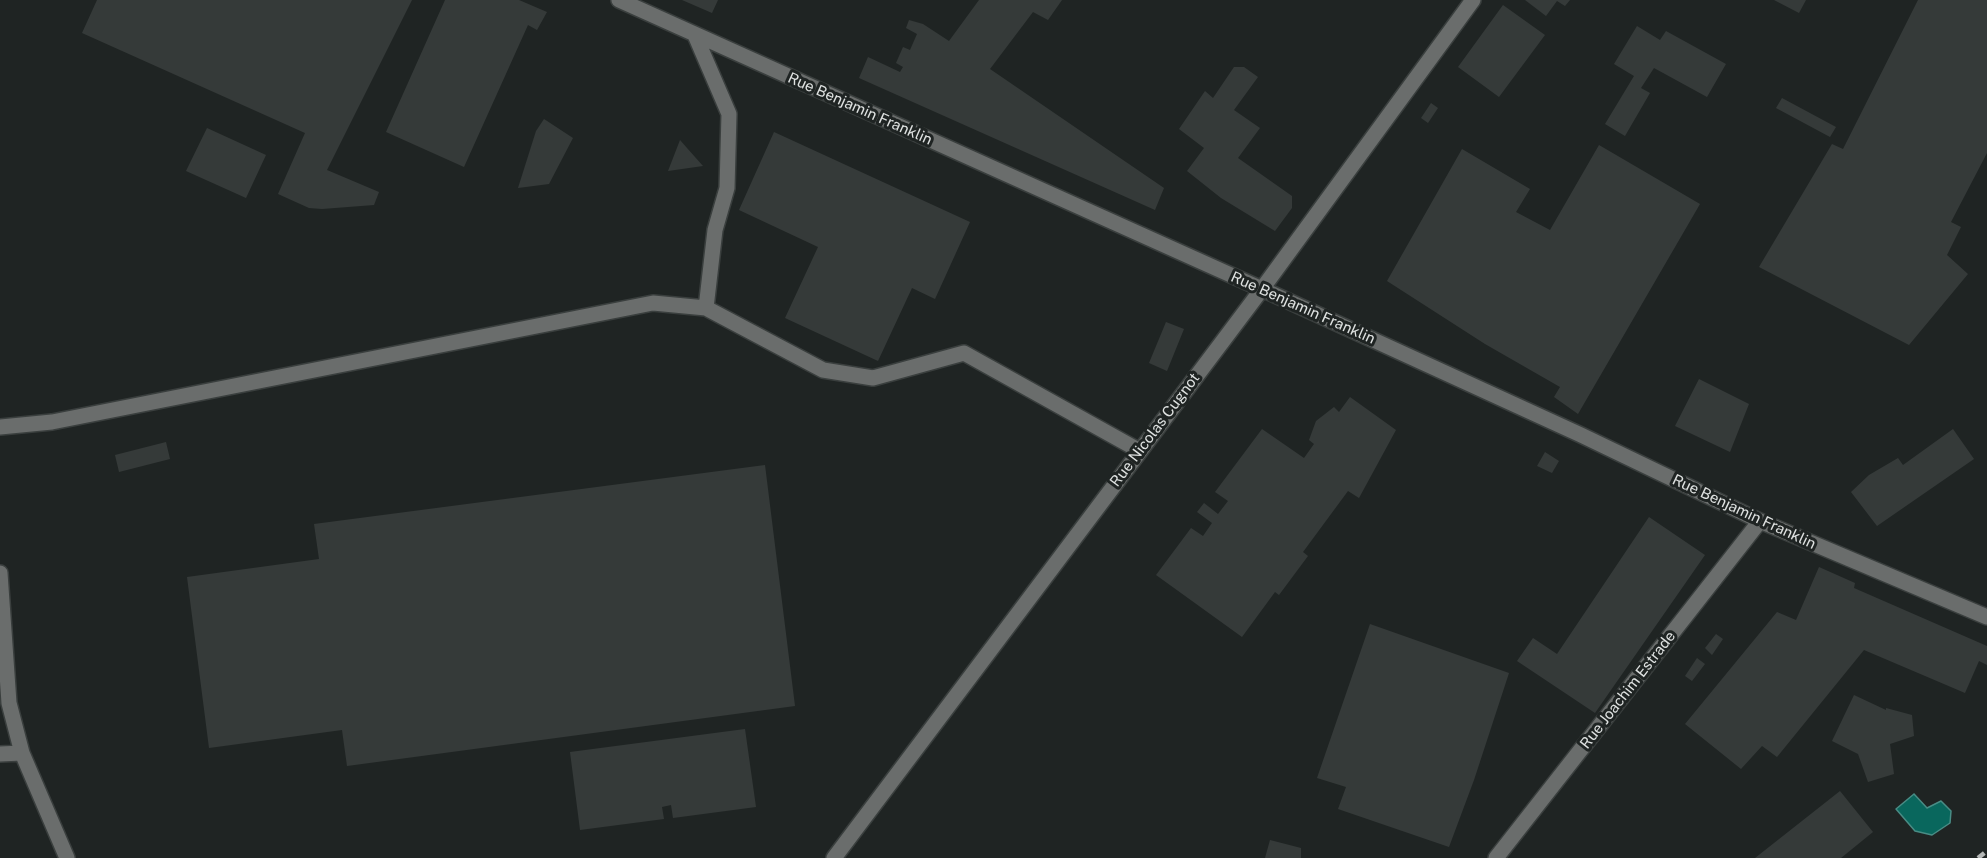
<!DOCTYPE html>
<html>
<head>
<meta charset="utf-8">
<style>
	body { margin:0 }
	canvas { display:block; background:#1f2423 }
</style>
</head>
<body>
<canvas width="1987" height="858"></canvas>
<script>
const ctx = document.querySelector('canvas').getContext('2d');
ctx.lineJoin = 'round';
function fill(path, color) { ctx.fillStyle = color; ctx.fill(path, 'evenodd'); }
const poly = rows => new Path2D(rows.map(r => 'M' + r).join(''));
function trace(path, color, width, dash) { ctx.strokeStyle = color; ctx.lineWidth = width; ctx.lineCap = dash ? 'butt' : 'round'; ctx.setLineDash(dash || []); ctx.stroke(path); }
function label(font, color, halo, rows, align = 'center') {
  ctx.font = font + ' "Public Sans",sans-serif'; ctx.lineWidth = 6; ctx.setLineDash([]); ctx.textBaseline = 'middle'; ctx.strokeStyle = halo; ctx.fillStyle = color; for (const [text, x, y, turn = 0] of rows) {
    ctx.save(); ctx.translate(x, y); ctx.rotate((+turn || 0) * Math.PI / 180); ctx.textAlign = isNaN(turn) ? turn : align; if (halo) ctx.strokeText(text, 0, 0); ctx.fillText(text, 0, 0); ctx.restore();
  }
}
const water = poly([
	[1914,794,1927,808,1941,801,1951,811,1950,823,1932,835,1915,831,1896,809,1914,794]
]);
const building = poly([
	[97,0,412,0,327,170,379,192,374,205,322,209,309,208,278,194,305,133,82,33],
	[445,0,519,0,547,12,537,30,528,25,464,167,386,132],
	[682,0,718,0,712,13],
	[979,0,1062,0,1048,20,1033,12,990,69,1164,188,1155,210,859,78,868,57,900,72,903,67,896,63,903,47,910,50,917,34,906,28,909,20,923,24,949,41],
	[1525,0,1570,0,1565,6,1557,1,1546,16],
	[1774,0,1806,0,1799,13],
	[1918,0,1987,0,1987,153,1951,222,1961,227,1947,255,1968,274,1909,345,1759,267,1832,144,1843,149],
	[1503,5,1545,35,1499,97,1458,67],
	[1637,26,1660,40,1666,31,1726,64,1707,97,1654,68,1641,88,1650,93,1625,136,1605,124,1634,76,1614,64],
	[1234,67,1244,67,1258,77,1234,110,1260,128,1238,158,1292,196,1292,208,1275,231,1221,198,1187,171,1204,148,1179,129,1205,91,1213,98],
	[1782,98,1836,127,1830,137,1776,108],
	[1431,103,1438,108,1428,123,1421,118],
	[544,119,573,138,549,184,518,188,536,131],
	[207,128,266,155,246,198,186,171],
	[774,132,970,222,935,299,912,288,878,361,785,318,818,247,739,210],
	[680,140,687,148,703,166,668,171],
	[1599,145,1700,204,1578,414,1554,397,1560,387,1485,344,1387,281,1462,149,1530,189,1516,212,1550,230],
	[1166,322,1184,329,1167,371,1149,363],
	[1699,379,1749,404,1730,452,1675,426],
	[1350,397,1396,430,1359,498,1348,491,1303,552,1308,556,1279,595,1275,592,1242,637,1156,575,1191,528,1203,536,1212,523,1197,512,1204,503,1218,514,1228,501,1215,492,1262,429,1304,458,1314,444,1309,440,1316,421,1334,407,1339,412],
	[1953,429,1974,459,1877,526,1851,492,1869,475,1898,458,1903,465],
	[166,442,170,459,119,472,115,455],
	[1545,452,1559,461,1552,473,1537,466],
	[765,465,795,706,347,766,342,730,209,748,187,577,319,559,314,524],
	[1649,517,1705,555,1595,713,1517,661,1533,638,1557,654],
	[1819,567,1855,583,1854,588,1987,646,1987,665,1979,661,1965,693,1864,650,1777,757,1762,746,1741,769,1685,724,1777,612,1796,620],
	[1370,624,1509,673,1474,780,1449,847,1338,809,1346,787,1317,778],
	[1716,634,1723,639,1712,655,1705,648],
	[1697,658,1705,664,1692,681,1685,676],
	[1854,695,1886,710,1886,708,1912,715,1914,736,1890,744,1894,774,1868,782,1858,754,1832,741],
	[745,729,756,807,673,818,671,805,662,807,664,819,580,830,570,752],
	[1840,791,1873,832,1841,858,1755,858],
	[1270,840,1301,848,1301,858,1265,858]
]);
const minor = poly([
	[619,0,1262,289,1581,435,1760,521,1987,617],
	[695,35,729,114,727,188,715,230,706,308],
	[0,427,52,422,653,303,706,308,823,370,873,378,964,353,1140,451],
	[0,573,9,703,22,753,67,858],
	[0,754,22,753],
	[834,858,1262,289,1473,0],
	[1496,858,1760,521]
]);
const rail = poly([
	[1978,858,1987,851]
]);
const streetNames = [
	["Rue Benjamin Franklin",860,109,24],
	["Rue Benjamin Franklin",1303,308,24],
	["Rue Nicolas Cugnot",1155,430,-53],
	["Rue Benjamin Franklin",1744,512,25],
	["Rue Joachim Estrade",1628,690,-52]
];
fill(water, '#09675d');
trace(water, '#498c85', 1.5);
fill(building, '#353a39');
trace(minor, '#3a3f3e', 18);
trace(minor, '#6a6d6c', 15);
trace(rail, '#b5b8b7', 4.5, [8, 8]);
label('15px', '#dfe2e1', '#1f2423', streetNames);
</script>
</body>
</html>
